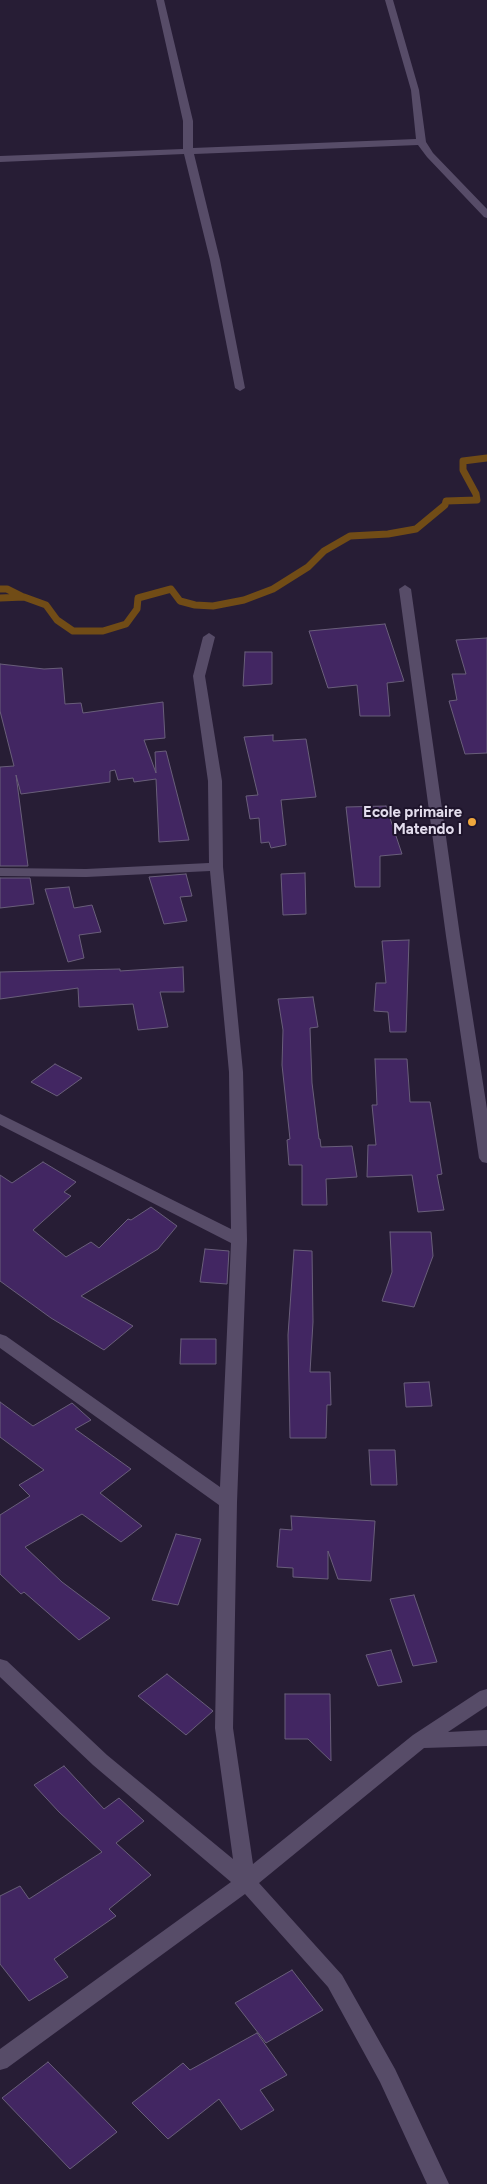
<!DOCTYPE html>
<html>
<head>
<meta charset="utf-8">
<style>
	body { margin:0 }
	canvas { display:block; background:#271d35 }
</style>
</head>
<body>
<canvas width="487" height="2184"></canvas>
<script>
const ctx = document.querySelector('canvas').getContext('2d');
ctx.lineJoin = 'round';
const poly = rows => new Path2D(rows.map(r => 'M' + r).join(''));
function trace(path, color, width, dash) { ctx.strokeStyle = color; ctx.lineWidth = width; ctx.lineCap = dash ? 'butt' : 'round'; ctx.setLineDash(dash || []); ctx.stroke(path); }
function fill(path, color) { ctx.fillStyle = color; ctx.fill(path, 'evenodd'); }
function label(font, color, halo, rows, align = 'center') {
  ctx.font = font + ' Figtree,sans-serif'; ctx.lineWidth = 4; ctx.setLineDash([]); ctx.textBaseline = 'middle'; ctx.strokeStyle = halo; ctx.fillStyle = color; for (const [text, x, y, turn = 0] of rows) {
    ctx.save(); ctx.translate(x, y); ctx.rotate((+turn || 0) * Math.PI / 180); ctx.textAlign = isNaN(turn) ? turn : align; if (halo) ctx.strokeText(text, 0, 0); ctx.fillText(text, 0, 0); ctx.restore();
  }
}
const stream = poly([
	[0,589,7,589,21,596],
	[0,598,24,597,46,605,57,620,73,631,103,631,126,624,137,609,138,598,171,589,180,601,195,605,213,606,244,600,273,589,308,567,324,551,350,536,388,534,416,529,445,505,446,501,477,500,476,494,463,470,463,461,487,458]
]);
const building = poly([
	[385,624,404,681,387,683,390,716,360,716,357,685,328,688,309,631,385,624],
	[487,638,487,753,465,754,449,701,457,700,452,674,466,674,456,640,487,638],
	[245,652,272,652,272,684,243,686,245,652],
	[0,664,44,669,62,668,65,704,81,703,83,713,163,702,165,738,144,740,156,773,155,752,166,751,189,840,159,842,156,779,134,782,133,778,118,780,115,770,110,771,110,782,21,794,16,775,28,866,0,866,0,767,14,766,0,711,0,664],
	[273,735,273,741,306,739,316,797,281,800,286,845,271,848,269,842,261,843,259,818,250,819,246,796,258,795,244,737,273,735],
	[386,806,402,854,380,856,380,887,355,887,346,807,386,806],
	[305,873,306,914,283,915,281,874,305,873],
	[186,874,192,896,180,897,187,921,164,924,149,877,186,874],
	[0,878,30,878,34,904,0,908,0,878],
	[69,887,74,908,92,905,101,932,79,935,84,958,68,962,45,889,69,887],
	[409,940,406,1032,390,1032,388,1012,374,1011,376,983,386,983,382,941,409,940],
	[183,967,184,992,160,992,168,1027,138,1030,133,1004,79,1007,78,988,0,999,0,972,120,969,120,971,183,967],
	[313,997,318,1027,310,1028,312,1083,319,1139,320,1139,321,1147,352,1146,357,1177,326,1179,327,1205,302,1205,302,1165,289,1165,287,1140,290,1139,282,1065,283,1030,278,999,313,997],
	[375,1059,407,1059,410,1102,430,1102,442,1174,437,1175,444,1210,418,1212,412,1175,367,1177,368,1145,376,1145,372,1105,377,1105,375,1059],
	[55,1064,82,1078,57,1096,31,1082,55,1064],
	[43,1162,76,1182,64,1192,71,1196,33,1230,66,1257,91,1242,99,1248,128,1219,131,1220,151,1207,177,1226,158,1249,81,1296,133,1326,104,1350,51,1318,0,1281,0,1175,12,1183,43,1162],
	[390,1232,431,1232,433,1256,414,1307,382,1301,392,1272,390,1232],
	[205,1249,229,1251,227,1284,200,1282,205,1249],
	[294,1250,312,1251,313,1322,310,1372,330,1372,331,1405,327,1405,326,1438,290,1438,288,1335,294,1250],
	[181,1339,216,1339,216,1364,180,1364,181,1339],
	[429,1382,432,1406,406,1407,404,1383,429,1382],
	[0,1402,33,1426,72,1403,91,1420,75,1429,131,1469,100,1493,142,1526,121,1542,82,1514,25,1547,62,1582,110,1618,79,1640,24,1592,21,1594,0,1574,0,1515,30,1496,19,1485,44,1470,0,1437,0,1402],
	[369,1450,395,1450,397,1485,371,1485,369,1450],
	[291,1516,375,1521,371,1581,338,1579,328,1551,328,1579,293,1577,293,1568,277,1567,280,1529,292,1530,291,1516],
	[176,1534,201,1539,178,1605,152,1600,176,1534],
	[414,1595,437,1662,413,1666,390,1599,414,1595],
	[391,1650,402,1682,378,1686,366,1655,391,1650],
	[167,1674,213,1711,186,1735,138,1696,167,1674],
	[285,1694,330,1694,331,1761,308,1739,285,1739,285,1694],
	[64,1766,104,1809,119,1798,144,1821,116,1843,151,1875,109,1909,116,1916,54,1959,68,1977,29,2001,0,1964,0,1896,20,1886,29,1899,102,1852,59,1812,34,1785,64,1766],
	[292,1970,323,2010,266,2043,235,2003,292,1970],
	[257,2033,287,2075,260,2090,274,2110,241,2130,219,2099,168,2139,132,2103,183,2063,190,2070,257,2033],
	[48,2062,117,2132,70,2169,2,2098,48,2062]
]);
const minor = poly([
	[156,0,164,0,193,121,193,148,416,139,411,90,385,0,393,0,419,90,426,142,433,153,487,209,487,218,484,217,427,157,418,145,194,154,220,260,245,388,240,391,235,388,210,260,184,154,0,162,0,156,183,149,183,121,156,0],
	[405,585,411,589,460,936,487,1109,487,1163,482,1162,479,1158,446,936,399,589,405,585],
	[209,633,215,637,205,676,222,781,223,867,243,1072,247,1240,237,1502,233,1728,253,1864,413,1735,480,1691,487,1689,487,1706,448,1732,487,1730,487,1746,424,1748,259,1883,342,1975,395,2069,449,2184,427,2184,380,2082,328,1987,245,1894,7,2068,0,2070,0,2049,231,1882,93,1765,0,1677,0,1659,7,1661,107,1755,233,1859,215,1728,219,1505,0,1348,0,1334,6,1336,220,1487,231,1243,0,1125,0,1114,231,1229,229,1072,210,871,86,877,0,876,0,868,86,869,209,863,208,781,193,676,203,637,209,633]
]);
const markers = [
	[472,822,5,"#efa73d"]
];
const poiNames = [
	["Ecole primaire",462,813],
	["Matendo I",462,830]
];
trace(stream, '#714c16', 7);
fill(building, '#422662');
trace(building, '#695e7a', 1);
fill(minor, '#574c68');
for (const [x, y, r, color] of markers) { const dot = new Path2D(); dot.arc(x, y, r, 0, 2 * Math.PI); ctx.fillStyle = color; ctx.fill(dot); trace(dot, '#1e142b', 2); }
label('bold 15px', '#e3dded', '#1e142b', poiNames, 'right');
</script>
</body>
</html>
